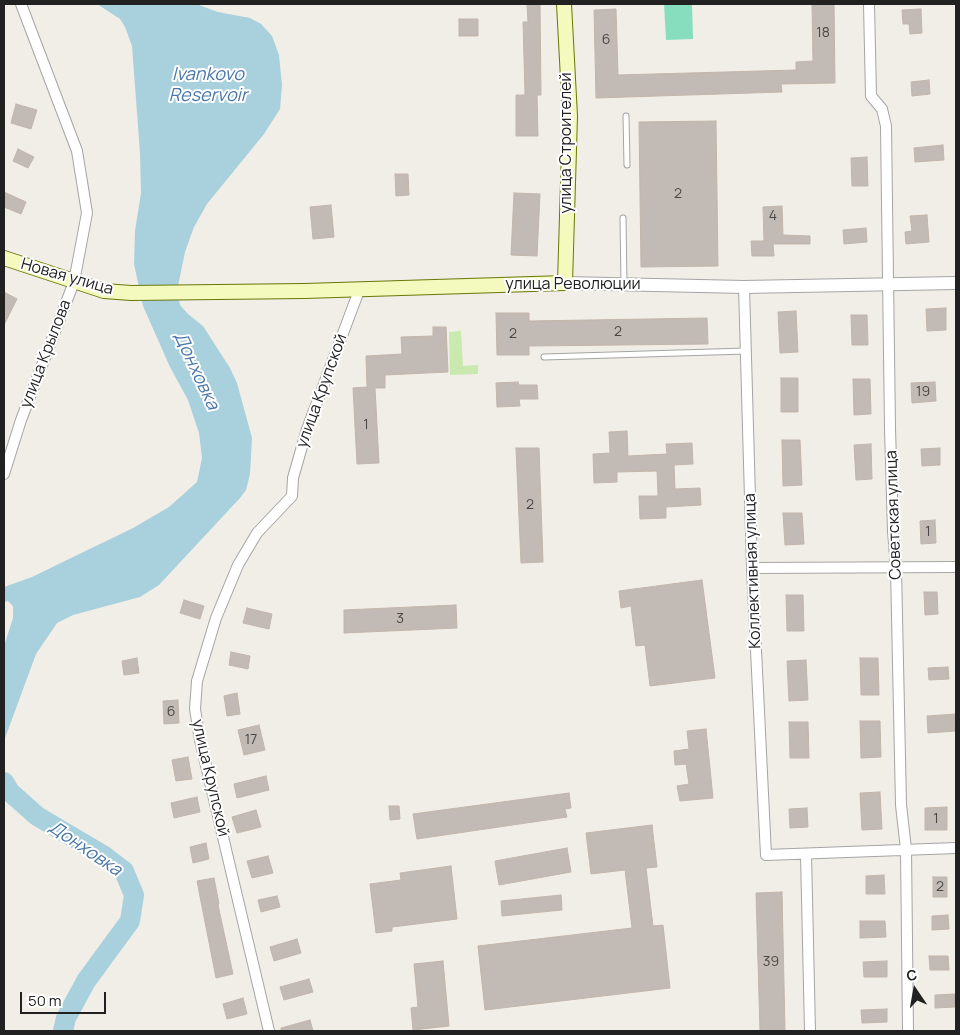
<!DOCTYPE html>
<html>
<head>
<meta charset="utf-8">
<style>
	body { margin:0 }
	#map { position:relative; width:960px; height:1035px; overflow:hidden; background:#f1eee7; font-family:Manrope,sans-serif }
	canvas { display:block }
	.frame { position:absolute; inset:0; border:5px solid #212121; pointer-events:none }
	.north { position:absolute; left:890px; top:965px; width:50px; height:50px; -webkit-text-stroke:4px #fff; paint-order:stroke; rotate:348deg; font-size:14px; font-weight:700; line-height:20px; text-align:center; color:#212121 }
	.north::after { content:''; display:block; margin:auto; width:18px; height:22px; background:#212121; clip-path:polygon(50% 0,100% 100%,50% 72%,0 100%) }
	.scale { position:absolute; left:20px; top:992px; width:86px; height:22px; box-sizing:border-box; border:2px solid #212121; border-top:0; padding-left:6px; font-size:15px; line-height:18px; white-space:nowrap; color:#212121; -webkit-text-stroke:4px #fff; paint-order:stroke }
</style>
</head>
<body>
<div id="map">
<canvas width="960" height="1035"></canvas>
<div class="frame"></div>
<div class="north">С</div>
<div class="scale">50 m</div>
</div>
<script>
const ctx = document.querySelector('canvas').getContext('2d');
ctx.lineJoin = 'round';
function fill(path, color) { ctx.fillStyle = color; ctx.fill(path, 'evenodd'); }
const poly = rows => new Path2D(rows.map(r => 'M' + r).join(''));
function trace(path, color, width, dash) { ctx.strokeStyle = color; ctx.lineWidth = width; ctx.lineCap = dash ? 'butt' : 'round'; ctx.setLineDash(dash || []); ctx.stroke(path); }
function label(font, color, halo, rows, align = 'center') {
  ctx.font = font + ' Manrope,sans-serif'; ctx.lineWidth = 4; ctx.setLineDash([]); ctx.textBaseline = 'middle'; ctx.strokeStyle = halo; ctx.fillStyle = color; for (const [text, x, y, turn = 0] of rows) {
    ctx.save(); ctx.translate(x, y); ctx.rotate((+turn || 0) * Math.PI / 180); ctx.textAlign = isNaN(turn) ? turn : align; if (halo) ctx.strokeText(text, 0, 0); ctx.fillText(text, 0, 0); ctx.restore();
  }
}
const grass = poly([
	[461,331,463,366,478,365,478,374,450,375,449,332]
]);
const pitch = poly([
	[664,4,692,4,693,39,666,40]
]);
const water = poly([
	[97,4,196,4,218,12,250,18,261,24,272,36,279,55,282,85,280,109,264,134,207,204,194,227,185,252,177,291,180,305,188,314,203,326,230,368,237,383,252,438,250,474,246,490,240,498,159,585,140,597,73,615,57,623,36,654,4,741,4,646,13,618,13,606,8,601,4,602,4,587,32,577,133,528,169,507,197,482,202,458,199,433,188,400,170,367,143,306,134,264,135,231,141,193,140,153,132,46,125,27,120,19]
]);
const river = poly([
	[4,782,10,792,37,816,103,855,124,871,134,895,130,921,86,981,66,1018,63,1031]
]);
const building = poly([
	[527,4,540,4,541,95,537,95,538,136,516,136,516,95,525,95,523,22,528,22,527,4],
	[812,4,834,4,835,83,781,84,782,92,596,98,594,10,616,9,618,75,796,70,796,62,813,61,812,4],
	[921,9,922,33,910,34,909,24,903,24,902,10,921,9],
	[459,19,478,19,478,36,459,36,459,19],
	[929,80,930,94,912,96,911,82,929,80],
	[16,104,37,110,31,129,11,123,16,104],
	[716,121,718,266,641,267,639,122,716,121],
	[943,145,944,160,915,162,914,148,943,145],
	[18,149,34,157,28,168,13,161,18,149],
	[867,157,868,186,852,186,851,158,867,157],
	[395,174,408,174,409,195,396,196,395,174],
	[4,192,26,202,21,214,4,207,4,192],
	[514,193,540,194,537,256,511,255,514,193],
	[331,205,334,237,313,239,310,207,331,205],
	[782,206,783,235,810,236,810,244,773,244,774,256,752,256,751,241,764,241,763,207,782,206],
	[927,215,929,242,906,244,905,232,912,231,910,216,927,215],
	[866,228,867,242,844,244,843,230,866,228],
	[4,292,17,299,4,325,4,292],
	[946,308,946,330,927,331,926,309,946,308],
	[796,311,798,352,780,353,778,312,796,311],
	[496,313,529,313,529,321,707,318,708,344,529,346,529,355,497,355,496,313],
	[851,315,867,315,868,345,852,345,851,315],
	[433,327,446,327,448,372,385,375,385,388,375,388,379,463,357,464,353,388,367,387,366,356,402,354,401,337,433,336,433,327],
	[781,378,798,378,798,412,781,412,781,378],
	[853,379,870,379,871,414,854,415,853,379],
	[518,382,519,385,537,385,538,399,519,399,520,406,497,407,496,383,518,382],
	[935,382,936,401,912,403,911,383,935,382],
	[627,431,628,456,667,454,666,444,692,443,693,464,674,465,675,489,700,488,701,505,666,507,666,518,640,519,639,496,658,496,657,471,617,472,617,482,594,483,593,454,610,453,609,432,627,431],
	[782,440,800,440,802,485,783,486,782,440],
	[871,444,872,479,856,480,854,445,871,444],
	[516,448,539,448,543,562,521,563,516,448],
	[940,448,940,465,922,466,921,449,940,448],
	[783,513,802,513,804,544,785,545,783,513],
	[935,520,936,543,921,544,920,521,935,520],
	[702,580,715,678,650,686,645,645,636,646,631,606,621,608,619,591,702,580],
	[924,592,937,592,938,614,925,615,924,592],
	[786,595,803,595,804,631,787,631,786,595],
	[184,600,204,606,200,619,180,613,184,600],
	[456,605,457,628,344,633,344,610,456,605],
	[247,608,272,614,269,629,243,623,247,608],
	[231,652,250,656,248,669,229,665,231,652],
	[137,658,139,673,124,675,122,661,137,658],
	[860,658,878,658,879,695,861,695,860,658],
	[806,660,808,700,789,701,787,661,806,660],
	[948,667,949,679,929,680,928,668,948,667],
	[237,693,240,714,227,716,224,696,237,693],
	[178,700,179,723,164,724,163,701,178,700],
	[956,714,956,731,928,733,927,716,956,714],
	[860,721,880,721,881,757,861,758,860,721],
	[789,722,808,722,809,758,790,758,789,722],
	[259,725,265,750,244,755,238,730,259,725],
	[706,729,713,798,680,801,677,786,689,784,686,764,675,765,674,751,689,749,687,731,706,729],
	[188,757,192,779,176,781,172,760,188,757],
	[266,776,269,790,237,798,234,784,266,776],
	[880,792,882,829,862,830,860,793,880,792],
	[569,793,571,808,565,809,567,817,417,839,413,814,569,793],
	[197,797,200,812,174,818,171,803,197,797],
	[389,806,399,806,400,819,390,820,389,806],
	[947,807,947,830,925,830,925,808,947,807],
	[807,808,808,827,790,828,789,809,807,808],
	[256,810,261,827,237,833,232,817,256,810],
	[652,825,657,867,646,868,653,926,663,925,670,988,485,1010,478,946,632,928,625,870,591,874,586,833,652,825],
	[206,843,209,859,193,863,190,847,206,843],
	[567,848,571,872,499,885,495,861,567,848],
	[268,856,273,873,252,878,247,861,268,856],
	[451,866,457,919,392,927,392,931,376,933,370,884,401,880,400,873,451,866],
	[884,875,885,894,866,894,866,876,884,875],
	[933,877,947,877,947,897,933,897,933,877],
	[214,878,219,904,218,905,233,974,216,978,197,881,214,878],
	[782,892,785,1031,760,1031,756,893,782,892],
	[561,895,562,910,502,916,501,901,561,895],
	[277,896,280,907,261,912,258,900,277,896],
	[948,915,949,929,932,930,932,916,948,915],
	[860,921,885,921,886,937,860,938,860,921],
	[297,939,301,953,274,961,270,947,297,939],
	[929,956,948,956,949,970,930,970,929,956],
	[443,961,449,1026,413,1030,411,1008,418,1007,414,964,443,961],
	[887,961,887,977,864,977,863,962,887,961],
	[309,979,313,992,284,1000,280,987,309,979],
	[955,994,955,1007,935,1008,935,995,955,994],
	[243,998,247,1014,227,1019,223,1004,243,998],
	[887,1009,887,1022,862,1023,861,1010,887,1009],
	[310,1020,313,1031,281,1031,281,1028,310,1020]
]);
const service = poly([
	[626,116,627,165],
	[623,218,624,284],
	[544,357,746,351]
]);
const minor = poly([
	[869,4,871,96,882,109,886,126,890,428,893,531,896,568,901,805,906,849,908,1031],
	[744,287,752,568,766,855,956,848],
	[4,474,21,420,74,282,87,213,77,151,21,4],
	[752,568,956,567],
	[806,854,810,1031],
	[269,1031,200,740,195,709,197,681,216,618,238,565,257,533,292,496,293,478,307,429,360,288]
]);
const tertiary = poly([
	[565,283,744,287,956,283]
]);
const secondary = poly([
	[4,258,104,291,131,293,304,291,565,283,570,116,564,4]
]);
const numberNames = [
	["18",823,33],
	["6",606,40],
	["2",678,194],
	["4",773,216],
	["2",618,332],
	["2",513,334],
	["19",923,392],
	["1",366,425],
	["2",530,505],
	["1",928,532],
	["3",400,619],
	["6",171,712],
	["17",251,740],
	["1",936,819],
	["2",940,887],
	["39",771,962]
];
const streetNames = [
	["улица Строителей",567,143,-90],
	["Новая улица",67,277,16],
	["улица Революции",573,285],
	["улица Крылова",46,354,-69],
	["улица Крупской",322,391,-70],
	["Советская улица",894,515,-92],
	["Коллективная улица",753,571,-92],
	["улица Крупской",210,778,77]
];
const waterNames = [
	["Ivankovo",208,75],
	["Reservoir",208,96],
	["Донховка",196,371,65],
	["Донховка",85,849,34]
];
fill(grass, '#cae9af');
fill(pitch, '#87debf');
fill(water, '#a9d0dd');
trace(river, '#a9d0dd', 20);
fill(building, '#c2bab4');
trace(building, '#c2b5aa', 1);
trace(service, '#a5a5a5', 7);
trace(minor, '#a5a5a5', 12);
trace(tertiary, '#a5a5a5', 14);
trace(secondary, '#697807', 16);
trace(service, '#fff', 5);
trace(minor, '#fff', 10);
trace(tertiary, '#fff', 12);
trace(secondary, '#f4f9bd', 14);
label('14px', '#494746', null, numberNames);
label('16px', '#212121', '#fff', streetNames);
label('italic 18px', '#4a77a8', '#fff', waterNames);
</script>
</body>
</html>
